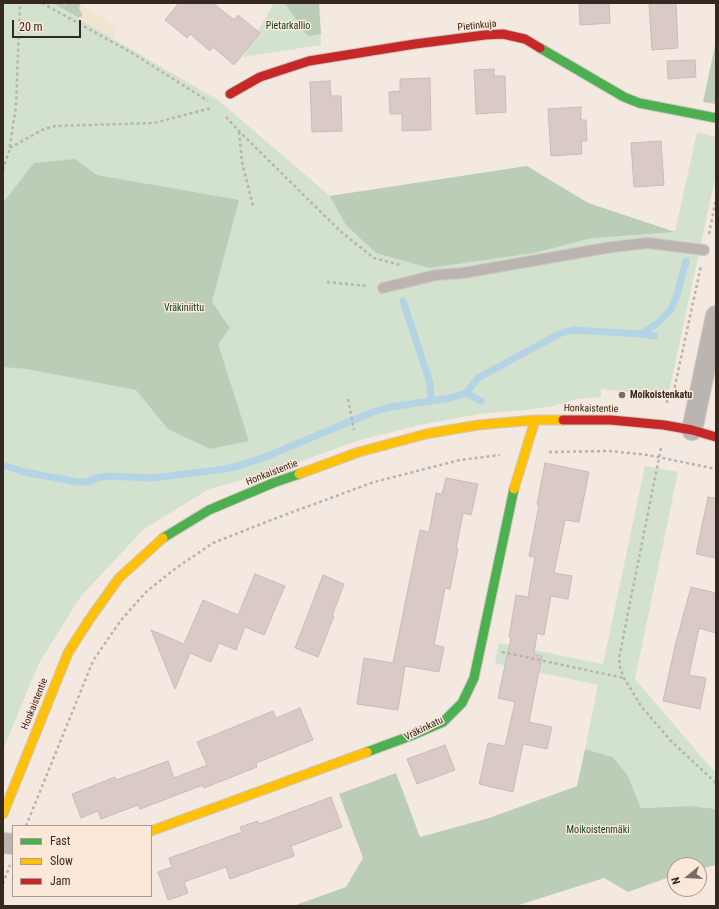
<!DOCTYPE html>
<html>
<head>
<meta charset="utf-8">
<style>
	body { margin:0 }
	#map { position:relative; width:719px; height:909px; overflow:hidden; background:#f4e9e1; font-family:"Roboto Condensed",sans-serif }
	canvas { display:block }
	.frame { position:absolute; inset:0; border:4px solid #34281f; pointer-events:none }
	.legend { position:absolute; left:12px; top:825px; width:140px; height:72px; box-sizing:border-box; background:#fce8d9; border:1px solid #ac9b8f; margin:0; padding:5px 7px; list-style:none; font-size:12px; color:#34281f }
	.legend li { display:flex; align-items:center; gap:8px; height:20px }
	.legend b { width:20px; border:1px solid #ac9b8f }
	.north { position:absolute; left:667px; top:857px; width:40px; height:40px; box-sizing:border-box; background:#fce8d9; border:1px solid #ac9b8f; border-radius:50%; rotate:252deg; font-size:11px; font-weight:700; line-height:16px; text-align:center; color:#34281f }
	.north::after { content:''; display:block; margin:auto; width:14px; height:18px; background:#776c63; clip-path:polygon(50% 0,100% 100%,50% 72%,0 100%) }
	.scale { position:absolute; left:12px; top:20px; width:69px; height:18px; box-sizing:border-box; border:2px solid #34281f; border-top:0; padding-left:5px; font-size:12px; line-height:14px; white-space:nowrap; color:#34281f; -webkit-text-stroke:3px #fce8d9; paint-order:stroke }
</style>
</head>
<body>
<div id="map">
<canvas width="719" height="909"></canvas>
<div class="frame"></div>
<ul class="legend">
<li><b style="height:5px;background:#4caf50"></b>Fast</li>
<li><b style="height:5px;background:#ffc107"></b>Slow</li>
<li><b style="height:5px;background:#c62828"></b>Jam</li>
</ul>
<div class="north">N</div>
<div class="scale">20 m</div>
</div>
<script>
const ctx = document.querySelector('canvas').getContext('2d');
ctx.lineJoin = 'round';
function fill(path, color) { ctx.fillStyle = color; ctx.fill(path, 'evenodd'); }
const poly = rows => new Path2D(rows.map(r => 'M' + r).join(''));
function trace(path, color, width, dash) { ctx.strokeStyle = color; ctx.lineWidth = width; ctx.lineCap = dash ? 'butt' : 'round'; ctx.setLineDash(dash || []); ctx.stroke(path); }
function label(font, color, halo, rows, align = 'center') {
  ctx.font = font + ' "Roboto Condensed",sans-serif'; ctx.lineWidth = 3; ctx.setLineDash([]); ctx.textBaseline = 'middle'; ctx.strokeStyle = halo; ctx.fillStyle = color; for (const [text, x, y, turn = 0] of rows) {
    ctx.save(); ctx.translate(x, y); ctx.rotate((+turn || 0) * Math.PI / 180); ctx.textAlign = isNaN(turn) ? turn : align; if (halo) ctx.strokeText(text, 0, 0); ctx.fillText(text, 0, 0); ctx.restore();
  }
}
const green = poly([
	[3,3,52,3,218,100,330,196,527,166,588,203,675,232,697,132,715,137,716,174,668,396,601,389,601,397,576,399,554,406,526,410,479,414,424,424,360,440,277,470,209,489,144,529,81,596,39,663,3,750],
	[274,3,319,3,321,45,243,57],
	[645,466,678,472,635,679,704,760,716,773,716,809,691,806,641,808,628,776,613,757,585,749,598,685,495,663,499,643,603,664]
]);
const forest = poly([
	[52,3,61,3,64,5,69,3,79,3,81,4,79,8,83,16,79,18],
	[285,3,319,3,321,34,309,36,305,33],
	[716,41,716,104,703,102],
	[75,159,97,175,239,200,212,302,230,328,218,344,249,441,210,449,168,429,136,390,27,369,3,367,3,203,34,163],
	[527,166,588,203,675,232,592,238,534,253,429,268,376,253,346,225,330,196],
	[585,749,613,757,628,776,641,808,691,806,716,809,716,865,699,869,699,865,675,865,675,875,628,892,604,878,516,906,293,906,346,887,363,858,339,794,396,773,420,837,489,818,577,786]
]);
const sand = poly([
	[81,4,116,27,115,39,79,18,83,16,79,8]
]);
const stream = poly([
	[403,301,430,383,431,401],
	[642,334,660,321,671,309,677,295,686,261],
	[466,393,481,401],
	[3,465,24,472,78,482,88,482,96,478,107,476,152,478,226,469,248,463,265,457,373,412,390,407,451,398,466,393,478,378,559,334,573,330,642,334,655,336]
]);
const building = poly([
	[179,3,213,3,234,20,238,15,260,33,234,65,213,47,210,51,190,34,187,38,165,20,179,3],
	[579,3,609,3,610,23,580,25,579,3],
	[649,3,676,3,678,48,652,50,649,3],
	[695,60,696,77,668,79,667,61,695,60],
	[494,69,494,76,505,76,506,112,476,114,474,70,494,69],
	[430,78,431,130,402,131,402,114,390,114,389,92,400,91,400,79,430,78],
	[330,81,331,96,341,96,342,131,312,132,310,82,330,81],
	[581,107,581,120,586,120,587,141,581,141,582,154,551,156,548,109,581,107],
	[661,141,664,185,634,187,631,143,661,141],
	[545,463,589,472,579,522,565,520,554,573,572,576,568,599,551,596,544,635,537,633,534,654,542,656,529,722,552,727,547,749,523,744,513,792,479,784,488,743,505,746,515,702,498,698,511,638,509,637,516,595,528,597,535,557,529,556,539,505,537,504,545,463],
	[446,478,478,484,471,515,463,513,456,549,458,549,450,589,445,588,434,645,444,647,439,672,405,666,398,710,357,704,364,658,393,663,420,530,429,532,436,493,442,494,446,478],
	[708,497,716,498,716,558,696,554,708,497],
	[255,574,285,586,264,635,245,627,236,650,219,643,211,662,190,653,175,689,151,630,184,644,203,600,238,615,255,574],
	[323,575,344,584,332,616,334,616,318,657,295,648,323,575],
	[691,587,716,593,716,633,699,628,689,675,706,678,700,709,663,701,675,646,691,587],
	[300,708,313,740,256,763,257,767,204,788,203,785,140,809,138,805,101,819,98,811,81,818,72,794,115,777,116,780,168,761,174,778,207,765,197,742,273,711,276,718,300,708],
	[445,745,455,770,417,784,407,759,445,745],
	[331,797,342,827,291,846,294,856,230,879,226,867,184,882,188,893,168,900,158,872,172,867,169,858,242,832,240,827,258,821,259,824,331,797]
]);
const path = poly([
	[42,3,132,53,208,101],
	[226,117,239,131,340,231,374,258,401,265],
	[239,132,242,162,253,206],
	[10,148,42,130,55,126,154,123,212,108],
	[3,170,9,151,16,106,20,3],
	[709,234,716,199],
	[327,282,367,286],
	[348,399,354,430],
	[667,403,667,401,673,395,701,266],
	[661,448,619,658,620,667,624,678,641,706,670,740,716,783],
	[549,452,610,451,648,455,716,469],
	[502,652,624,678],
	[26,826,93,661,121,620,146,592,176,568,213,543,279,517,374,482,460,460,500,455],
	[3,884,10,865]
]);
const lane = poly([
	[383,288,436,275,463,273,612,247,648,243,704,250]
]);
const street = poly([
	[692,430,716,316],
	[3,843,13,844]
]);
const fast = poly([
	[540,48,624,97,639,103,716,118],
	[163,538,209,510,273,483,299,474],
	[367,752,413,735,443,722,462,703,474,678,514,489]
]);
const slow = poly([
	[299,474,359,452,426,434,478,425,535,420,563,420],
	[514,489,535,420],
	[3,814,68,653,89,620,119,578,163,538],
	[151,831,367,752]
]);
const jam = poly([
	[230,94,260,77,309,61,415,44,485,35,503,34,525,39,540,48],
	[563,420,611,420,664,425,692,430,716,437]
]);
const markers = [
	[622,395,4,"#776c63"]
];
const parkNames = [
	["Pietarkallio",288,26],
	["Vräkiniittu",184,308],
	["Moikoistenmäki",598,830]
];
const streetNames = [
	["Pietinkuja",477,26,-6],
	["Honkaistentie",591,409,1],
	["Honkaistentie",272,473,-21],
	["Honkaistentie",35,704,-68],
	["Vräkinkatu",424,729,-26]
];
const poiNames = [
	["Moikoistenkatu",630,395]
];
fill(green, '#d2e2ce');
fill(forest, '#bbcdb7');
fill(sand, '#f0e5cd');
trace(stream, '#b4d3e4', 7);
fill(building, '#dacac5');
trace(building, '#c7bbb7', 1);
trace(lane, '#d0c7c0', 12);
trace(street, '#d0c7c0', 22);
trace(fast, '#d0c7c0', 11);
trace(slow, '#d0c7c0', 11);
trace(jam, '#d0c7c0', 11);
trace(path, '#b9b3ae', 2.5, [3, 3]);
trace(lane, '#bbb5b1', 10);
trace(street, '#bbb5b1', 20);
trace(fast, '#4caf50', 9);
trace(slow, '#ffc107', 9);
trace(jam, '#c62828', 9);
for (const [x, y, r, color] of markers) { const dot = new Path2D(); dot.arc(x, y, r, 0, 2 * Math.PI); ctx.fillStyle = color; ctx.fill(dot); trace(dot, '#fce8d9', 1.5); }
label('10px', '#104020', '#fce8d9', parkNames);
label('10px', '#34281f', '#fce8d9', streetNames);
label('bold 10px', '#34281f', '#fce8d9', poiNames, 'left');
</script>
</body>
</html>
